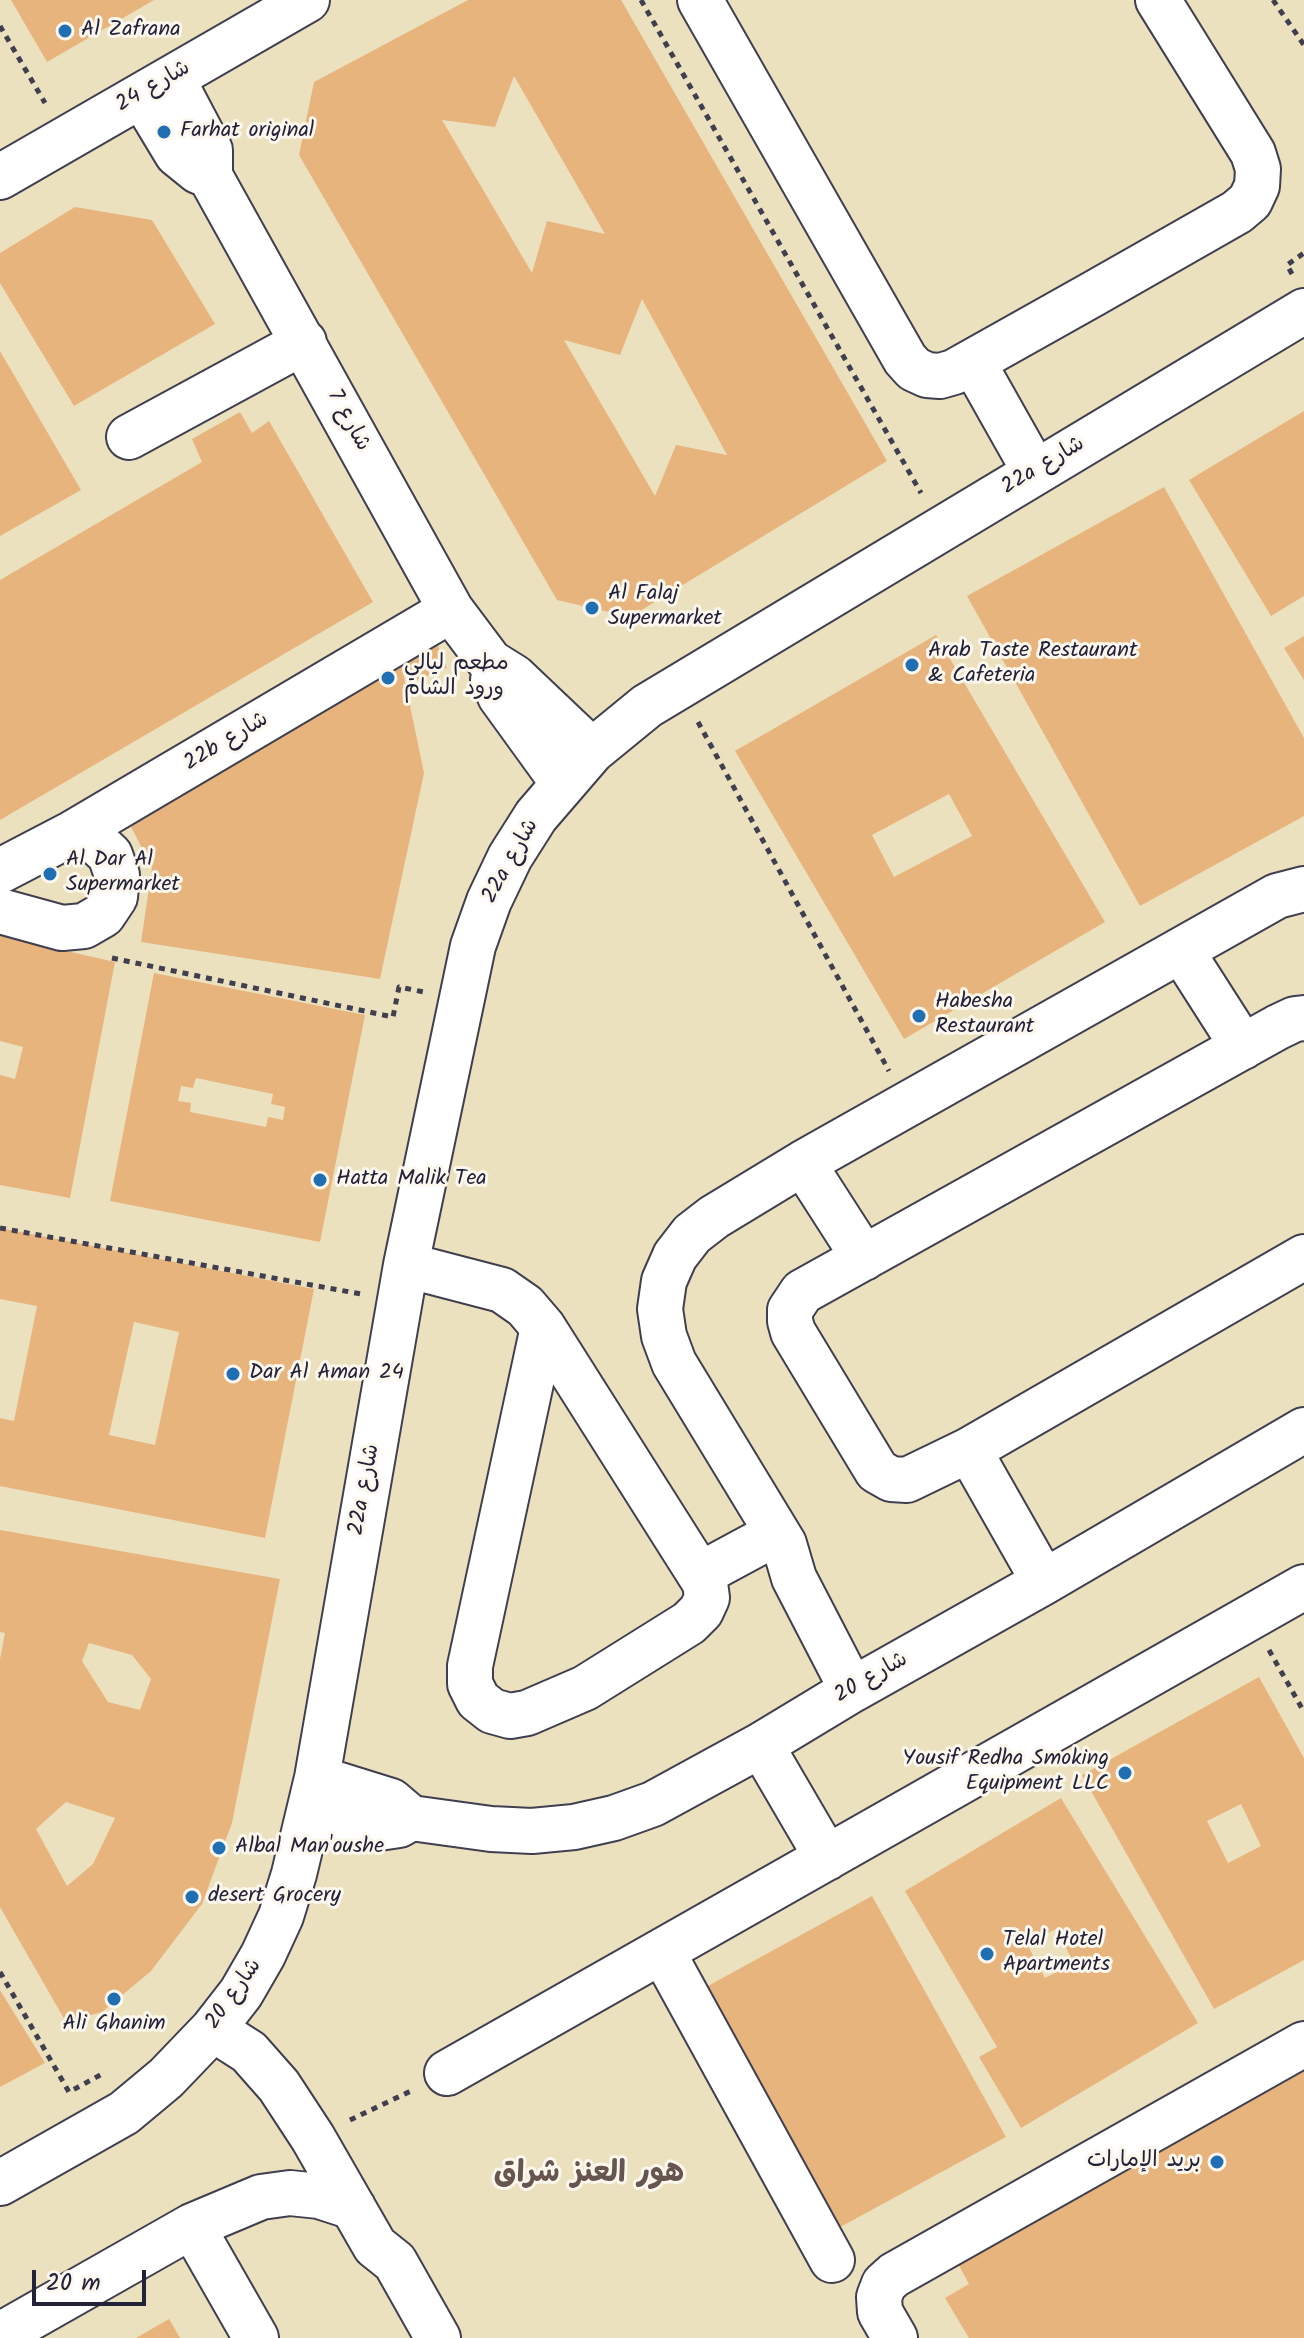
<!DOCTYPE html>
<html>
<head>
<meta charset="utf-8">
<style>
	body { margin:0 }
	#map { position:relative; width:1304px; height:2338px; overflow:hidden; background:#ece1bf; font-family:Kalam,sans-serif }
	canvas { display:block }
	.scale { position:absolute; left:32px; top:2270px; width:114px; height:36px; box-sizing:border-box; border:4px solid #22223b; border-top:0; padding-left:10px; font-size:24px; line-height:28px; white-space:nowrap; color:#22223b; -webkit-text-stroke:6px #fbf7ec; paint-order:stroke }
</style>
</head>
<body>
<div id="map">
<canvas width="1304" height="2338"></canvas>
<div class="scale">20 m</div>
</div>
<script>
const ctx = document.querySelector('canvas').getContext('2d');
ctx.lineJoin = 'round';
function fill(path, color) { ctx.fillStyle = color; ctx.fill(path, 'evenodd'); }
const poly = rows => new Path2D(rows.map(r => 'M' + r).join(''));
function trace(path, color, width, dash) { ctx.strokeStyle = color; ctx.lineWidth = width; ctx.lineCap = dash ? 'butt' : 'round'; ctx.setLineDash(dash || []); ctx.stroke(path); }
function label(font, color, halo, rows, align = 'center') {
  ctx.font = font + ' Kalam,"Playpen Sans Arabic",sans-serif'; ctx.lineWidth = 6; ctx.setLineDash([]); ctx.textBaseline = 'middle'; ctx.strokeStyle = halo; ctx.fillStyle = color; for (const [text, x, y, turn = 0] of rows) {
    ctx.save(); ctx.translate(x, y); ctx.rotate((+turn || 0) * Math.PI / 180); ctx.textAlign = isNaN(turn) ? turn : align; if (halo) ctx.strokeText(text, 0, 0); ctx.fillText(text, 0, 0); ctx.restore();
  }
}
const building = poly([
	[11,0,154,0,47,62],
	[468,0,621,0,887,461,630,617,557,600,299,155,314,82],
	[514,76,605,234,547,221,532,273,442,120,495,127],
	[642,299,727,455,676,445,655,496,564,340,620,355],
	[75,207,152,220,215,324,74,406,0,283,0,253],
	[0,351,81,490,0,536],
	[1304,411,1304,596,1271,616,1189,480],
	[240,412,252,433,269,421,373,602,0,820,0,580,202,462,192,439],
	[1164,487,1304,738,1304,816,1140,906,967,596],
	[936,635,1105,922,904,1039,735,751],
	[949,794,972,836,894,877,872,835],
	[1304,636,1304,680,1284,648],
	[438,646,447,668,412,682,404,661],
	[398,648,424,773,380,979,141,942,152,868,122,809],
	[0,936,115,962,70,1198,0,1185,0,1075,15,1079,23,1047,0,1041],
	[154,973,365,1015,320,1242,110,1201],
	[196,1078,273,1094,271,1104,285,1107,283,1120,268,1117,266,1127,190,1112,191,1103,178,1101,181,1086,193,1088],
	[0,1228,314,1289,265,1538,0,1486,0,1418,14,1421,37,1306,0,1299],
	[134,1322,179,1332,155,1445,109,1435],
	[0,1530,280,1579,232,1823,202,1904,151,1971,102,2012,66,2022,0,1907,0,1659,5,1633,0,1632],
	[89,1643,132,1655,151,1679,140,1710,108,1702,82,1661],
	[66,1802,115,1818,93,1864,67,1886,36,1829],
	[1259,1677,1304,1758,1304,1960,1214,2009,1082,1775],
	[1241,1804,1261,1846,1228,1863,1207,1821],
	[1061,1798,1198,2023,1021,2128,979,2057,997,2047,905,1891],
	[1056,1929,1074,1963,1045,1978,1027,1944],
	[872,1896,1006,2137,831,2232,697,1992],
	[0,1990,45,2063,0,2087],
	[1304,2062,1304,2338,969,2338,945,2298,969,2284,957,2262],
	[169,2319,180,2338,136,2338]
]);
const path = poly([
	[641,0,921,493],
	[1273,0,1304,45],
	[0,26,45,103],
	[1292,274,1287,265,1304,253],
	[698,722,889,1071],
	[112,958,393,1017,399,987,424,992],
	[0,1228,361,1294],
	[1269,1650,1304,1712],
	[0,1972,69,2092,104,2073],
	[350,2120,413,2090]
]);
const minor = poly([
	[700,0,905,359,914,369,927,375,940,376,954,372,1093,294,1237,212,1250,201,1257,186,1258,169,1253,153,1158,0],
	[172,78,210,150,210,176,451,610,490,662,514,677,592,751],
	[142,96,177,154,198,171,210,176],
	[0,177,307,0],
	[973,362,1035,472],
	[129,437,304,342],
	[493,680,500,696,563,783],
	[0,871,73,833,451,610],
	[0,911,62,928,84,926,103,915,115,897,117,875,110,855,94,840,73,833],
	[1181,950,1243,1047],
	[1304,1018,1295,1019,1278,1027,802,1292,790,1310,790,1321,793,1332,877,1471,891,1479,907,1480,969,1450,1304,1257],
	[803,1163,864,1258],
	[406,1265,502,1290,525,1306,543,1327,705,1583,707,1598,701,1611,689,1623,585,1688,527,1713,510,1716,492,1711,478,1700,470,1684,470,1666,543,1327],
	[969,1450,1044,1582],
	[701,1574,777,1533],
	[852,1690,794,1578,784,1544,674,1363,664,1336,660,1309,664,1281,675,1256,692,1234,714,1217,803,1163,1277,896,1304,889],
	[761,1745,827,1858],
	[317,1778,391,1801,411,1818],
	[309,1812,372,1829,399,1825,411,1818,491,1829,532,1831,574,1827,614,1818,653,1804,761,1745,852,1690,1044,1582,1304,1430],
	[662,1951,832,2260],
	[213,2029,249,2052,279,2086,313,2138,375,2246,395,2262,438,2338],
	[447,2073,1304,1587],
	[0,2183,124,2113,166,2078,213,2029,241,1993,263,1955,281,1916,294,1874,317,1778,406,1265,473,946,489,901,510,857,536,816,592,751,647,706,1304,311],
	[192,2226,256,2338],
	[0,2335,192,2226,261,2197,290,2193,319,2196,353,2207],
	[895,2338,880,2312,879,2297,884,2284,894,2275,1304,2044]
]);
const markers = [
	[65,31,8,"#1f6fb2"],
	[164,132,8,"#1f6fb2"],
	[592,608,8,"#1f6fb2"],
	[912,665,8,"#1f6fb2"],
	[388,678,8,"#1f6fb2"],
	[50,874,8,"#1f6fb2"],
	[919,1016,8,"#1f6fb2"],
	[320,1180,8,"#1f6fb2"],
	[233,1374,8,"#1f6fb2"],
	[1125,1773,8,"#1f6fb2"],
	[219,1848,8,"#1f6fb2"],
	[192,1897,8,"#1f6fb2"],
	[987,1954,8,"#1f6fb2"],
	[114,1999,8,"#1f6fb2"],
	[1217,2162,8,"#1f6fb2"]
];
const poiNames = [
	["Al Zafrana",81,31],
	["Farhat original",180,132],
	["Al Falaj",608,595],
	["Supermarket",608,620],
	["Arab Taste Restaurant",928,652],
	["& Cafeteria",928,677],
	["مطعم ليالي",404,665],
	["ورود الشام",404,690],
	["Al Dar Al",66,861],
	["Supermarket",66,886],
	["Habesha",935,1003],
	["Restaurant",935,1028],
	["Hatta Malik Tea",336,1180],
	["Dar Al Aman 24",249,1374],
	["Yousif Redha Smoking",1109,1760,"right"],
	["Equipment LLC",1109,1785,"right"],
	["Albal Man'oushe",235,1848],
	["desert Grocery",208,1897],
	["Telal Hotel",1003,1941],
	["Apartments",1003,1966],
	["Ali Ghanim",114,2025,"center"],
	["بريد الإمارات",1201,2162,"right"]
];
const streetNames = [
	["شارع 24",154,88,-30],
	["شارع 7",347,421,61],
	["22a شارع",1044,467,-31],
	["22b شارع",227,743,-31],
	["22a شارع",512,862,-61],
	["22a شارع",366,1490,-80],
	["شارع 20",872,1679,-30],
	["شارع 20",235,1995,-55]
];
const districtNames = [
	["هور العنز شراق",589,2176]
];
fill(building, '#e8b47d');
trace(minor, '#403f4f', 48);
trace(path, '#403f4f', 5, [6, 6]);
trace(minor, '#fff', 44);
for (const [x, y, r, color] of markers) { const dot = new Path2D(); dot.arc(x, y, r, 0, 2 * Math.PI); ctx.fillStyle = color; ctx.fill(dot); trace(dot, '#fbf7ec', 3); }
label('22px', '#22223b', '#fbf7ec', poiNames, 'left');
label('22px', '#22223b', '#fbf7ec', streetNames);
label('bold 30px', '#675552', '#fbf7ec', districtNames);
</script>
</body>
</html>
